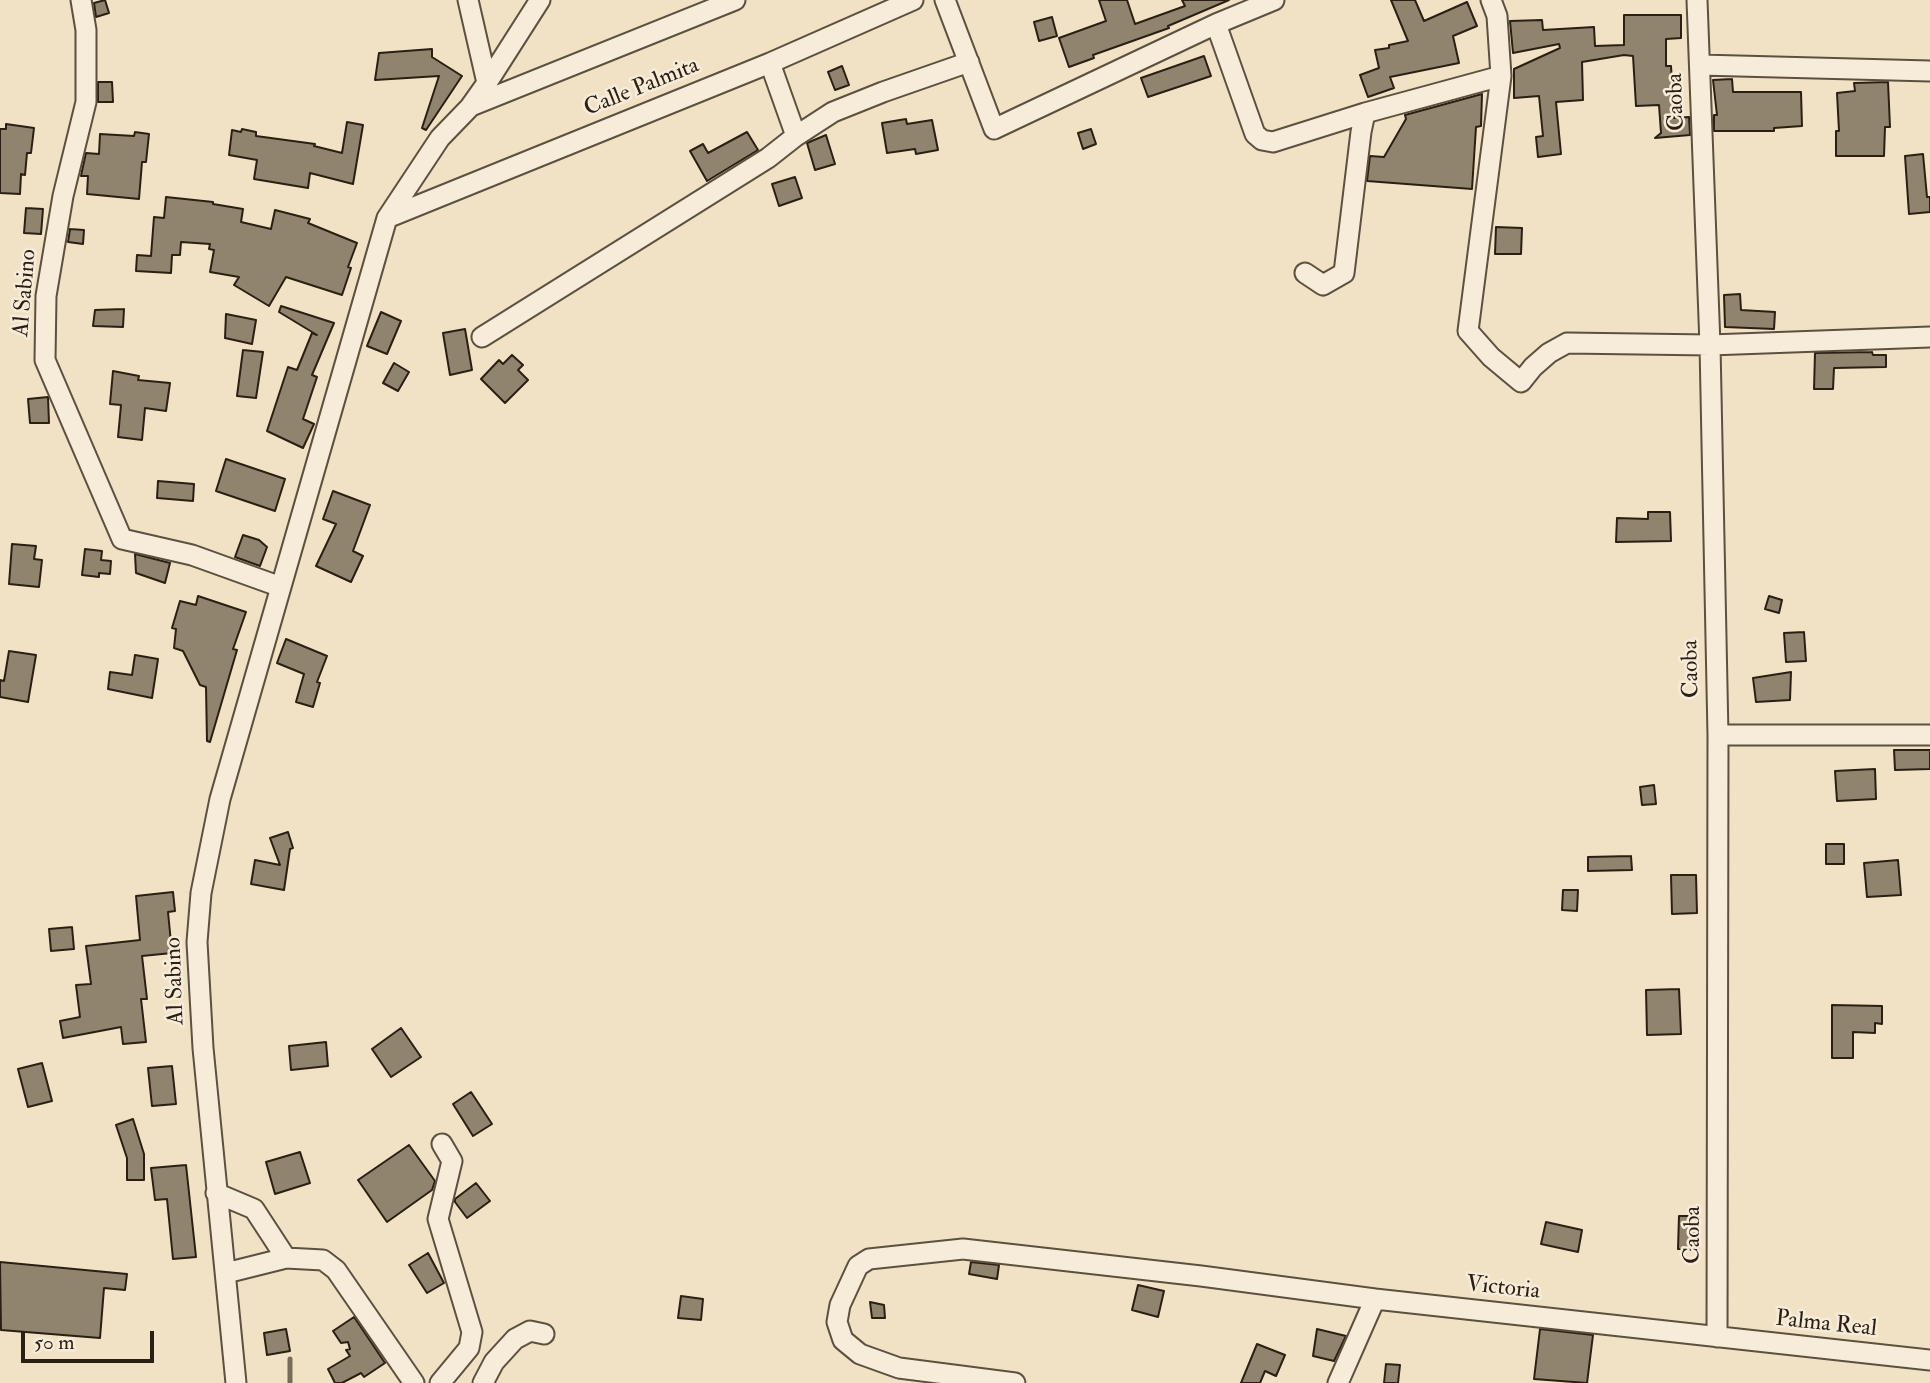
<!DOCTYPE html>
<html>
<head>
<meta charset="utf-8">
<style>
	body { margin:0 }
	#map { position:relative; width:1930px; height:1383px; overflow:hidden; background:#f1e2c5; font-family:"IM FELL Double Pica",serif }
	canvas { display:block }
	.scale { position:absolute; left:21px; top:1331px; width:133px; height:32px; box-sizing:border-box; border:4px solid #2a1f12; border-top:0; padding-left:9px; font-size:21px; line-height:24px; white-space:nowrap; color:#2a1f12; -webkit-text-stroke:5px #f6ecd9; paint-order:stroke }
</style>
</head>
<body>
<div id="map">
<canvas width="1930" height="1383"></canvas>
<div class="scale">50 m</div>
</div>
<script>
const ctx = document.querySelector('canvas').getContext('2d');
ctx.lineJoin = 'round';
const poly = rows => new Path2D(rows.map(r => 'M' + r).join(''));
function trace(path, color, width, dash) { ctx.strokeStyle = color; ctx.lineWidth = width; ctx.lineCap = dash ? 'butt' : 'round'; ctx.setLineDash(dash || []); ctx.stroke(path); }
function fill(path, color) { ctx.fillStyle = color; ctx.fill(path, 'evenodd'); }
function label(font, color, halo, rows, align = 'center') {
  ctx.font = font + ' "IM FELL Double Pica",serif'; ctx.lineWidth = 5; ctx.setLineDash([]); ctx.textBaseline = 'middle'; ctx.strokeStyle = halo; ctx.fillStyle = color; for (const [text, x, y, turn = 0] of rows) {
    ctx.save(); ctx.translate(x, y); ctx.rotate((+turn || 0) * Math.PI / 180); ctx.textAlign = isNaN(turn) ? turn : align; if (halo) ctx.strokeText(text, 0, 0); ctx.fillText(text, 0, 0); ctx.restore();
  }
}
const stream = poly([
	[290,1359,290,1383]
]);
const building = poly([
	[105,0,109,13,96,17,94,3,105,0],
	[1099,0,1127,0,1135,24,1185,6,1182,0,1229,0,1168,26,1169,28,1093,55,1094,58,1069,67,1059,38,1106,21,1099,0],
	[1391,0,1415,0,1424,21,1467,2,1477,26,1453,36,1459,63,1390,77,1394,88,1368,97,1360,75,1379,68,1375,50,1389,48,1389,45,1408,41,1391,0],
	[1624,15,1681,15,1681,38,1666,39,1666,66,1671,66,1674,118,1689,117,1690,135,1655,138,1661,133,1659,105,1636,106,1633,56,1624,55,1582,62,1583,100,1556,102,1561,154,1538,157,1536,137,1543,136,1539,96,1514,98,1514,69,1560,48,1559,44,1513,53,1510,21,1542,20,1543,30,1594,27,1595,46,1624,45,1624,15],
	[1052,17,1057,36,1039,41,1034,22,1052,17],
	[432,49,432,57,462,76,426,130,422,128,439,76,375,80,379,53,432,49],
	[1204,56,1211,76,1148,97,1141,78,1204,56],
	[842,66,849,85,835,90,828,72,842,66],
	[1732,79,1733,92,1801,92,1802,126,1774,128,1774,131,1714,131,1714,115,1717,115,1713,80,1732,79],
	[98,82,112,82,113,102,98,102,98,82],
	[1888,82,1890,127,1885,127,1884,156,1836,156,1836,131,1839,131,1837,93,1855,91,1854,83,1888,82],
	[1482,94,1481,126,1476,127,1472,189,1367,181,1370,156,1384,157,1406,119,1405,115,1482,94],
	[906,119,907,124,932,120,938,150,916,154,915,149,887,153,882,123,906,119],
	[347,122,363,125,353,184,310,173,308,188,254,179,257,160,229,155,232,130,241,132,242,129,256,132,256,136,315,144,314,146,342,153,347,122],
	[6,124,34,128,31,153,27,153,25,175,21,174,20,194,0,193,0,129,6,129,6,124],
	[1091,129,1096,144,1083,149,1078,133,1091,129],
	[135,132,149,134,146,162,142,162,139,199,87,194,88,176,81,176,82,171,86,153,99,154,100,134,134,136,135,132],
	[747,132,758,150,707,181,690,151,703,144,708,153,747,132],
	[826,135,835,164,815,170,807,143,826,135],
	[1923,154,1927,197,1930,197,1930,212,1909,214,1905,156,1923,154],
	[795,177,802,198,779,206,772,184,795,177],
	[166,197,213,202,213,204,243,209,241,222,271,229,275,210,310,219,308,223,357,243,348,267,351,268,342,295,286,277,269,306,234,285,239,277,210,272,214,250,209,249,210,244,181,242,180,255,172,255,171,273,136,271,137,255,151,256,154,217,164,218,166,197],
	[26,208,43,209,41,234,24,233,26,208],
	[1496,227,1522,228,1521,254,1495,254,1496,227],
	[70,229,84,230,83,244,68,242,70,229],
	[1740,294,1741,310,1775,312,1774,329,1725,327,1724,295,1740,294],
	[281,306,334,323,312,375,317,377,303,419,314,424,303,448,267,431,288,367,297,370,312,333,317,335,279,312,281,306],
	[124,309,123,327,93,326,95,310,124,309],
	[381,312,401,321,387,354,367,346,381,312],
	[226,314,256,320,252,344,225,338,226,314],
	[465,329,472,370,450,375,443,333,465,329],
	[243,350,263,352,256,398,237,396,243,350],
	[1872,352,1873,355,1886,355,1886,367,1834,368,1833,389,1814,389,1815,353,1872,352],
	[512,355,523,365,518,370,528,380,505,403,481,379,499,360,503,364,512,355],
	[394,363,409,372,398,391,383,383,394,363],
	[113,371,139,376,138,380,170,383,166,411,145,408,142,440,118,437,121,405,110,404,113,371],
	[48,397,49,423,30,423,28,399,48,397],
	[226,459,285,479,275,511,216,491,226,459],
	[158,481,194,484,193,501,157,498,158,481],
	[333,491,370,505,353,551,363,556,351,582,316,566,336,524,323,519,333,491],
	[1648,512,1670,512,1671,541,1616,542,1617,518,1648,519,1648,512],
	[243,535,259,540,267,547,260,566,235,557,243,535],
	[12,544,36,546,34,559,42,560,39,587,9,584,12,544],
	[85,549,102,551,101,560,111,561,110,574,99,573,99,577,82,575,85,549],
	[135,554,170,563,165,583,136,573,135,554],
	[198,596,246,612,233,649,237,650,210,742,207,741,206,687,200,685,183,651,174,648,176,629,172,628,180,601,196,605,198,596],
	[1769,596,1782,600,1779,613,1765,609,1769,596],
	[1804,632,1806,661,1786,662,1784,633,1804,632],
	[286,639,327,656,317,682,320,683,313,707,296,702,304,674,277,663,286,639],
	[9,651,36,655,28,702,0,697,0,680,4,681,9,651],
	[135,655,158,659,152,698,108,689,110,672,132,675,135,655],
	[1791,672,1790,700,1756,702,1753,678,1791,672],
	[1894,750,1930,750,1930,769,1895,770,1894,750],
	[1875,769,1876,799,1837,801,1835,771,1875,769],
	[1654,785,1656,804,1642,805,1640,787,1654,785],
	[288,832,293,848,290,849,284,890,251,884,255,860,280,865,270,838,288,832],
	[1826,844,1844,844,1844,864,1826,864,1826,844],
	[1631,856,1632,870,1588,871,1588,857,1631,856],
	[1898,860,1901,895,1867,897,1864,863,1898,860],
	[1671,875,1696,875,1697,913,1672,914,1671,875],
	[1563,890,1578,890,1577,911,1562,910,1563,890],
	[173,892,175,911,168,912,172,953,142,956,147,999,141,999,146,1042,123,1044,121,1027,63,1038,60,1021,80,1017,76,985,91,984,86,946,140,940,136,896,173,892],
	[72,927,74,949,51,951,49,929,72,927],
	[1679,989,1681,1034,1647,1035,1646,990,1679,989],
	[1832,1005,1882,1006,1882,1024,1875,1023,1875,1033,1853,1032,1853,1058,1832,1058,1832,1005],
	[401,1028,421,1057,391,1077,372,1049,401,1028],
	[326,1042,328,1066,291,1070,289,1046,326,1042],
	[42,1063,52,1101,28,1107,18,1069,42,1063],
	[172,1066,176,1104,152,1106,148,1068,172,1066],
	[471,1092,492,1124,473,1136,453,1104,471,1092],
	[133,1119,144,1154,144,1180,127,1180,127,1158,116,1125,133,1119],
	[409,1145,435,1181,432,1190,387,1222,358,1180,409,1145],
	[300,1152,310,1183,275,1194,266,1162,300,1152],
	[186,1165,196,1257,173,1259,167,1199,155,1200,151,1168,186,1165],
	[476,1183,490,1201,467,1218,455,1202,455,1199,476,1183],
	[1679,1216,1699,1216,1699,1250,1678,1249,1679,1216],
	[1546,1222,1582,1230,1578,1252,1541,1244,1546,1222],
	[428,1253,444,1283,427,1293,409,1265,428,1253],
	[0,1262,127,1274,125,1290,104,1288,100,1338,1,1330,0,1262],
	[971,1262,999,1265,997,1279,969,1274,971,1262],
	[1138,1285,1164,1291,1158,1317,1132,1310,1138,1285],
	[681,1296,703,1299,701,1320,678,1318,681,1296],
	[870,1302,884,1305,885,1318,872,1318,870,1302],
	[354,1317,385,1363,364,1377,361,1373,342,1383,335,1383,328,1369,350,1356,346,1350,350,1349,348,1342,341,1343,333,1331,354,1317],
	[286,1329,290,1351,267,1355,264,1333,286,1329],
	[1317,1329,1346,1336,1334,1361,1313,1356,1317,1329],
	[1540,1329,1593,1335,1587,1383,1534,1379,1540,1329],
	[1257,1344,1285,1355,1276,1376,1265,1371,1260,1383,1241,1383,1257,1344],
	[1386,1364,1400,1365,1398,1383,1384,1383,1386,1364]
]);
const minor = poly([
	[81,0,86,30,86,102,63,196,46,296,45,360,122,539,192,555,281,587],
	[468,0,487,83],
	[945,0,994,129,1216,24,1274,0],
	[1491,0,1497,16,1501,76,1468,331,1491,357,1521,382,1533,367,1549,353,1567,343,1710,345,1930,337],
	[1697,0,1710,345,1718,735,1717,1337],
	[1216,24,1255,134,1262,140,1273,142,1365,113,1501,76],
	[1700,65,1930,71],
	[471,106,735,0],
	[796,136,833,112,883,92,969,62],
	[387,218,770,63,913,0],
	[1305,273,1323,285,1344,273,1361,132,1365,113],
	[482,337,768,158,796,136,770,63],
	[1718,735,1930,735],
	[216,1193,254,1209,286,1258],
	[226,1273,286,1258,323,1260,336,1270,414,1383],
	[236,1383,203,1048,197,942,201,893,220,799,387,218,440,138,470,107,487,83,540,0],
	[440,1383,469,1348,472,1332,438,1219,452,1161,442,1144],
	[483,1383,494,1362,515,1339,530,1331,544,1334],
	[1015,1383,899,1368,860,1354,843,1340,837,1322,840,1305,858,1266,869,1259,963,1249,1201,1276,1375,1299],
	[1338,1383,1375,1299,1930,1360]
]);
const streetNames = [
	["Calle Palmita",642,88,-22],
	["Caoba",1677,102,-92],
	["Al Sabino",26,293,-85],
	["Caoba",1692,669,-91],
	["Al Sabino",176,981,-92],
	["Caoba",1694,1235,-90],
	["Victoria",1503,1289,6],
	["Palma Real",1826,1325,6]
];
trace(stream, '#796c59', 5);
fill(building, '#91846f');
trace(building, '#2a1f12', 2);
trace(minor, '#5c503f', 23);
trace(minor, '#f6ecd9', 19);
label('23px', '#2a1f12', '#f6ecd9', streetNames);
</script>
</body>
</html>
